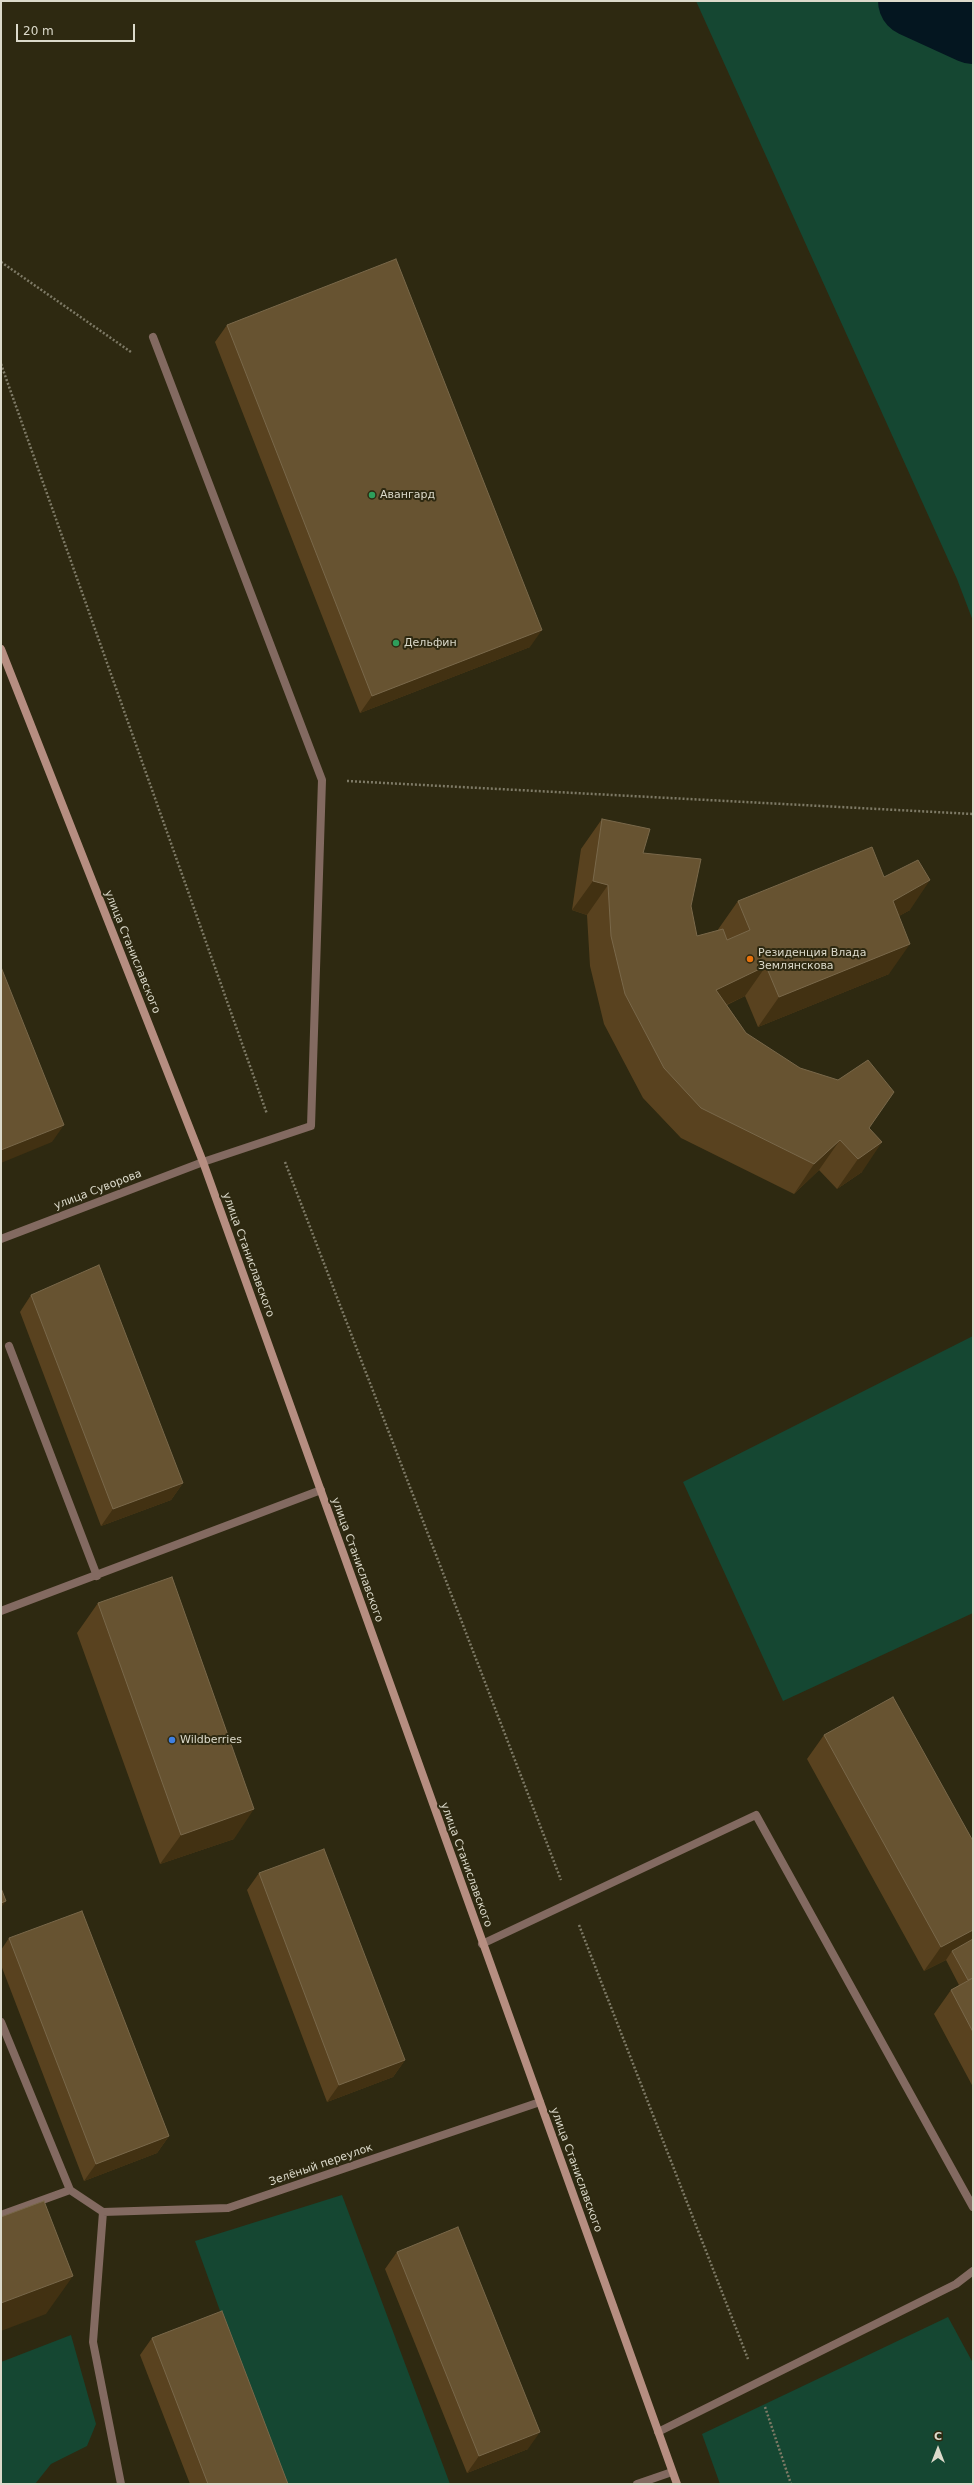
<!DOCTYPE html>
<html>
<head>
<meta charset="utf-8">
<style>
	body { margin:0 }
	#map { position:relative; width:974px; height:2485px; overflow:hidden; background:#2e2911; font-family:"DejaVu Sans",sans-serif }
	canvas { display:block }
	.frame { position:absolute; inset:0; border:2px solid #dcdacb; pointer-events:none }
	.north { position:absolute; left:918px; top:2429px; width:40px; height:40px; -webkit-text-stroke:3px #2e2911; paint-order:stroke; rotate:0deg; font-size:11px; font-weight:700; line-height:16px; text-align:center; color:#dcdacb }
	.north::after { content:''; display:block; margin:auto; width:14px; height:18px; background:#dcdacb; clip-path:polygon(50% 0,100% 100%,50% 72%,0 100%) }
	.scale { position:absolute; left:16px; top:24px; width:119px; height:18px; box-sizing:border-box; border:2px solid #dcdacb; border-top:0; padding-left:5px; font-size:12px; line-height:14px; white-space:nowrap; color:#dcdacb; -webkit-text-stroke:3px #2e2911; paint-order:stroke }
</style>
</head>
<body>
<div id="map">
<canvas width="974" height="2485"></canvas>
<div class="frame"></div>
<div class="north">С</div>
<div class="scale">20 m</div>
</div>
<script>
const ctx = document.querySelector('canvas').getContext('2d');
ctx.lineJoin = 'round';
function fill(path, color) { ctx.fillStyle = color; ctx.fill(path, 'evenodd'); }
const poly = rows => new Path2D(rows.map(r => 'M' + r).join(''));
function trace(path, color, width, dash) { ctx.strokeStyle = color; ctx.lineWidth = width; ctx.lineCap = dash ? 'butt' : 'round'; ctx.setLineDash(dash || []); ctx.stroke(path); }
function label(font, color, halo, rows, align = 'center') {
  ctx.font = font + ' "DejaVu Sans",sans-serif'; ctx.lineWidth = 4; ctx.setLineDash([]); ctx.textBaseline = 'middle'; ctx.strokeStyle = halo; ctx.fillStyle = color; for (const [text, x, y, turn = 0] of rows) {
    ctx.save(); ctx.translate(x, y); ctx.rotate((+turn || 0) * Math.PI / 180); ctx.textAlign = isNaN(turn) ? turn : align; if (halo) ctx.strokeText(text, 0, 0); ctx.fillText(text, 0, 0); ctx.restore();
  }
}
const green = poly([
	[696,1,973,1,973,621,957,579],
	[973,1336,973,1613,783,1701,683,1482],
	[342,2195,450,2484,282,2484,195,2241],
	[948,2317,973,2363,973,2484,720,2484,702,2434],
	[71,2335,96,2424,87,2446,51,2464,35,2484,1,2484,1,2362]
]);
const river = poly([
	[914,1,973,28]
]);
const path = poly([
	[1,262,131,352],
	[1,364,267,1114],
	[347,781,973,814],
	[285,1162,561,1880],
	[579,1925,748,2359],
	[765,2407,791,2484]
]);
const service = poly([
	[153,337,322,780,311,1126,203,1162],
	[9,1346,97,1576],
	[1,1611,321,1490],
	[482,1944,756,1815,973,2207],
	[1,2022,70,2190],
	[103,2212,228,2208,540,2102],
	[103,2212,93,2342,121,2484],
	[1,2215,70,2190,103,2212],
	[658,2432,956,2284,973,2271]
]);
const minor = poly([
	[1,1239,203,1162],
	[637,2484,672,2472]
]);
const secondary = poly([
	[1,649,203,1162,677,2484]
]);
const wall = poly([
	[227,325,530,647,360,713,215,342],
	[602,819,643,853,691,906,697,936,717,931,738,901,884,877,910,910,899,916,889,974,758,1027,745,996,727,1005,746,1033,869,1128,862,1172,837,1189,819,1170,794,1194,681,1138,643,1098,604,1024,590,966,587,915,572,910,581,849],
	[31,1295,183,1483,171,1500,101,1526,20,1312],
	[98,1603,234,1839,160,1864,77,1633],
	[824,1735,973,1841,973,2087,934,2014,951,1990,959,1985,946,1960,924,1971,807,1759],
	[259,1873,405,2060,393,2077,327,2102,247,1890],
	[9,1938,169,2136,157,2153,84,2181,1,1965,1,1950],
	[397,2252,528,2449,467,2473,385,2269],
	[152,2338,288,2484,190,2484,140,2355]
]);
const shadedWall = poly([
	[542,630,530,647,360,713,372,696],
	[930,880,910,910,872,931,893,901],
	[593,881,608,885,587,915,572,910],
	[910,944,889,974,758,1027,779,997],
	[766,966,745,996,695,1019,716,990],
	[64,1125,52,1142,1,1163,1,1150],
	[840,1140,819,1170,794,1194,814,1164],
	[882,1142,862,1172,837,1189,858,1159],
	[183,1483,171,1500,101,1526,113,1509],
	[254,1809,234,1839,160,1864,181,1835],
	[6,1901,1,1908,1,1903],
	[973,1930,973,1944,952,1951,946,1960,924,1971,941,1947],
	[405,2060,393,2077,327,2102,339,2085],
	[169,2136,157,2153,84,2181,96,2164],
	[73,2276,46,2314,1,2331,1,2303],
	[540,2432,528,2449,467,2473,479,2456]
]);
const building = poly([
	[396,259,542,630,372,696,227,325,396,259],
	[602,819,650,829,643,853,701,859,691,906,697,936,723,929,727,940,750,930,738,901,872,847,884,877,918,860,930,880,893,901,910,944,779,997,766,966,716,990,746,1033,800,1068,838,1080,868,1060,894,1092,869,1128,882,1142,858,1159,840,1140,814,1164,701,1108,664,1068,625,994,611,936,608,885,593,881,602,819],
	[1,967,64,1125,1,1150,1,967],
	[99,1265,183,1483,113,1509,31,1295,99,1265],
	[172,1577,254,1809,181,1835,98,1603,172,1577],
	[893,1697,973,1841,973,1930,941,1947,824,1735,893,1697],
	[324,1849,405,2060,339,2085,259,1873,324,1849],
	[1,1888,6,1901,1,1903,1,1888],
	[82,1911,169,2136,96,2164,9,1938,82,1911],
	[973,1939,973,1978,968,1980,952,1951,973,1939],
	[973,1978,973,2032,951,1990,973,1978],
	[44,2201,73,2276,1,2303,1,2217,44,2201],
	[458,2227,540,2432,479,2456,397,2252,458,2227],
	[222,2311,288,2484,208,2484,152,2338,222,2311]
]);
const markers = [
	[372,495,4,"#2e9e5b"],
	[396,643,4,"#2e9e5b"],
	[750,959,4,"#e8710a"],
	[172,1740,4,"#3f7fe0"]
];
const poiNames = [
	["Авангард",380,495],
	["Дельфин",404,643],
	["Резиденция Влада",758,953],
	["Землянскова",758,966],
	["Wildberries",180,1740]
];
const streetNames = [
	["улица Станиславского",132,952,68],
	["улица Суворова",98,1190,-21],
	["улица Станиславского",248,1255,70],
	["улица Станиславского",357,1560,70],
	["улица Станиславского",466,1865,70],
	["Зелёный переулок",321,2165,-19],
	["улица Станиславского",576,2170,70]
];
fill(green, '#154732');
trace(river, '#041620', 72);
trace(path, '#7e7a66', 2.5, [2, 2]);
trace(service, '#836a61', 8);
trace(minor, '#836a61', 8);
trace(secondary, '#b68e81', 8);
fill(wall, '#59421f');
fill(shadedWall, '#423112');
fill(building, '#675331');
trace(building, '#79684a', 1);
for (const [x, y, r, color] of markers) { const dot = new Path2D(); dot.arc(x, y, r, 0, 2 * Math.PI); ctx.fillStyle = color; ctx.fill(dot); trace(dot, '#2e2911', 1.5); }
label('11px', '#dcdacb', '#2e2911', poiNames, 'left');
label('11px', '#dcdacb', '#2e2911', streetNames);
</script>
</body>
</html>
